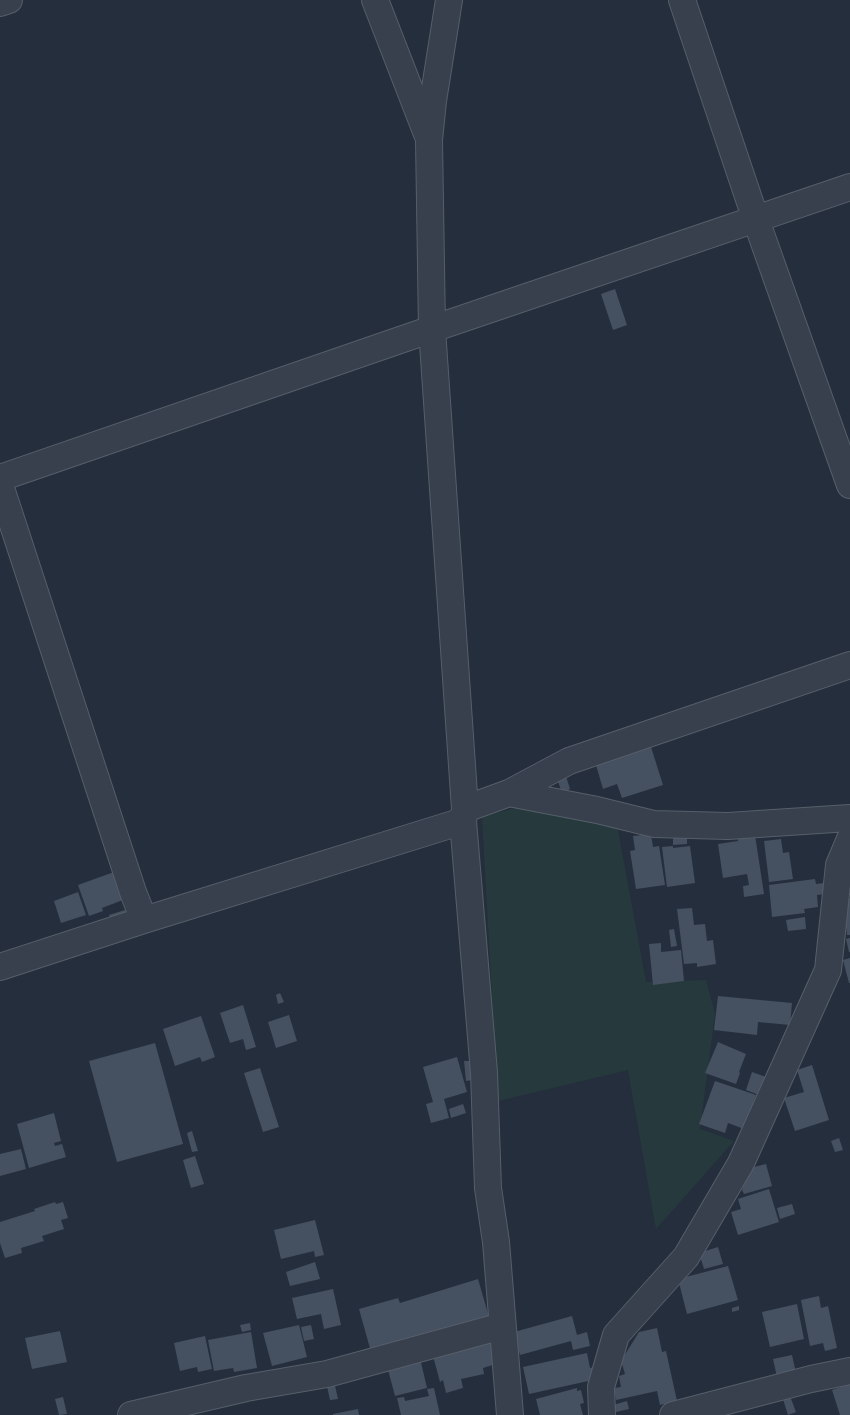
<!DOCTYPE html>
<html>
<head>
<meta charset="utf-8">
<style>
	body { margin:0 }
	canvas { display:block; background:#242e3c }
</style>
</head>
<body>
<canvas width="850" height="1415"></canvas>
<script>
const ctx = document.querySelector('canvas').getContext('2d');
ctx.lineJoin = 'round';
function fill(path, color) { ctx.fillStyle = color; ctx.fill(path, 'evenodd'); }
const poly = rows => new Path2D(rows.map(r => 'M' + r).join(''));
function trace(path, color, width, dash) { ctx.strokeStyle = color; ctx.lineWidth = width; ctx.lineCap = dash ? 'butt' : 'round'; ctx.setLineDash(dash || []); ctx.stroke(path); }
const green = poly([
	[519,807,617,825,646,982,706,980,715,1014,700,1129,734,1141,656,1229,628,1070,498,1101,482,817]
]);
const building = poly([
	[615,289,627,325,613,330,601,294],
	[651,747,663,785,622,798,617,784,603,789,596,765],
	[565,773,570,789,562,793,556,776],
	[651,834,653,847,659,846,665,885,636,889,630,851,635,850,633,836],
	[755,835,764,894,744,897,743,886,749,885,747,874,723,878,718,844,738,841,738,838],
	[673,838,687,838,687,844,673,845],
	[781,839,783,853,789,852,793,879,769,882,764,841],
	[673,846,673,848,690,846,695,883,667,887,662,847],
	[114,872,123,900,102,908,103,911,89,916,78,885],
	[815,879,816,884,824,883,825,894,817,895,818,907,804,909,805,913,772,917,769,885],
	[78,892,86,915,61,923,54,901],
	[850,898,850,935,847,935,843,899],
	[692,908,694,925,705,924,707,941,713,940,716,964,697,967,697,963,684,964,677,909],
	[125,910,126,916,111,921,109,915],
	[805,917,806,929,788,931,786,920],
	[674,929,677,946,671,947,669,930],
	[850,938,850,952,849,952,846,939],
	[661,943,661,952,681,950,684,981,653,985,649,944],
	[850,958,850,983,849,983,843,960],
	[280,993,284,1002,278,1004,276,995],
	[718,996,792,1003,790,1025,758,1022,757,1035,714,1030],
	[243,1005,256,1047,246,1050,243,1039,230,1043,220,1013],
	[289,1015,297,1041,276,1048,268,1022],
	[201,1016,215,1057,202,1062,200,1057,175,1066,163,1029],
	[718,1042,746,1054,739,1072,740,1073,736,1084,705,1073],
	[155,1043,183,1144,117,1162,89,1061],
	[457,1057,467,1092,444,1099,449,1118,431,1123,426,1104,433,1102,423,1067],
	[464,1061,471,1061,473,1080,466,1081],
	[812,1065,829,1120,795,1131,784,1098,804,1092,797,1070],
	[260,1068,279,1127,263,1132,244,1073],
	[752,1072,766,1077,759,1095,746,1090],
	[715,1081,756,1095,744,1129,728,1123,725,1133,699,1124],
	[463,1104,466,1113,451,1118,449,1109],
	[54,1113,61,1141,54,1143,55,1146,62,1144,66,1157,29,1168,17,1124],
	[192,1131,198,1151,192,1152,187,1133],
	[839,1138,843,1150,835,1152,831,1141],
	[21,1149,26,1169,0,1176,0,1154],
	[195,1156,204,1184,191,1188,183,1160],
	[766,1164,772,1186,744,1194,742,1190,750,1168],
	[769,1189,779,1222,738,1235,731,1212,741,1209,738,1199],
	[55,1202,56,1204,63,1202,68,1218,61,1220,64,1229,42,1236,44,1241,21,1248,22,1253,5,1258,0,1243,0,1222,35,1211,34,1209],
	[792,1204,795,1214,780,1219,777,1208],
	[315,1220,324,1255,315,1257,314,1251,281,1259,274,1230],
	[718,1247,723,1264,704,1269,699,1253],
	[315,1262,320,1279,290,1286,286,1272],
	[728,1266,738,1300,687,1314,678,1279],
	[478,1279,489,1317,371,1352,359,1309,398,1298,400,1303],
	[333,1289,341,1325,324,1329,321,1314,297,1319,292,1298],
	[819,1296,821,1308,828,1306,837,1348,825,1351,823,1343,810,1346,801,1300],
	[797,1304,804,1339,770,1347,762,1312],
	[739,1306,739,1310,732,1312,732,1308],
	[572,1316,577,1335,587,1332,590,1346,573,1350,571,1341,520,1355,514,1332],
	[250,1323,251,1330,242,1332,240,1325],
	[299,1325,307,1357,272,1366,263,1333],
	[311,1325,314,1339,304,1341,301,1327],
	[657,1328,662,1352,666,1351,677,1401,660,1405,657,1391,616,1400,614,1388,621,1387,619,1376,625,1374,621,1361,639,1332],
	[60,1331,67,1362,32,1369,25,1338],
	[251,1332,257,1368,234,1372,233,1368,214,1371,208,1340],
	[205,1336,212,1369,198,1372,197,1367,180,1371,174,1343],
	[490,1342,496,1364,483,1368,484,1374,461,1379,463,1388,446,1393,443,1380,440,1382,432,1352],
	[587,1353,590,1368,599,1366,593,1380,529,1394,523,1367],
	[792,1355,796,1373,777,1377,773,1359],
	[420,1358,427,1388,395,1396,387,1366],
	[334,1381,338,1399,330,1400,326,1382],
	[850,1384,850,1415,840,1415,832,1390],
	[434,1388,440,1415,401,1415,397,1398,404,1397,405,1401,429,1396,427,1389],
	[577,1388,577,1391,581,1390,584,1403,580,1404,583,1415,540,1415,536,1399],
	[790,1396,796,1412,788,1415,783,1399],
	[63,1397,67,1414,59,1415,55,1399],
	[627,1401,629,1409,616,1412,613,1405],
	[358,1409,359,1415,333,1415,333,1414]
]);
const street = poly([
	[375,0,427,134],
	[449,0,433,101,429,140,432,329,465,809,463,821,484,1073,488,1188,496,1242,510,1415],
	[682,0,756,220,850,485],
	[0,3,9,0],
	[0,478,432,329,850,187],
	[0,485,133,892,144,920],
	[509,793,597,810,654,824,728,826,850,818],
	[465,809,509,793,569,761,850,665],
	[0,967,144,920,463,821],
	[131,1415,246,1388,327,1374,502,1326],
	[602,1415,601,1387,616,1335,686,1257,741,1163,828,970,839,865,850,839],
	[673,1415,811,1379,850,1371]
]);
fill(green, '#263a3d');
fill(building, '#455060');
trace(street, '#565e6a', 28);
trace(street, '#38404d', 26);
</script>
</body>
</html>
